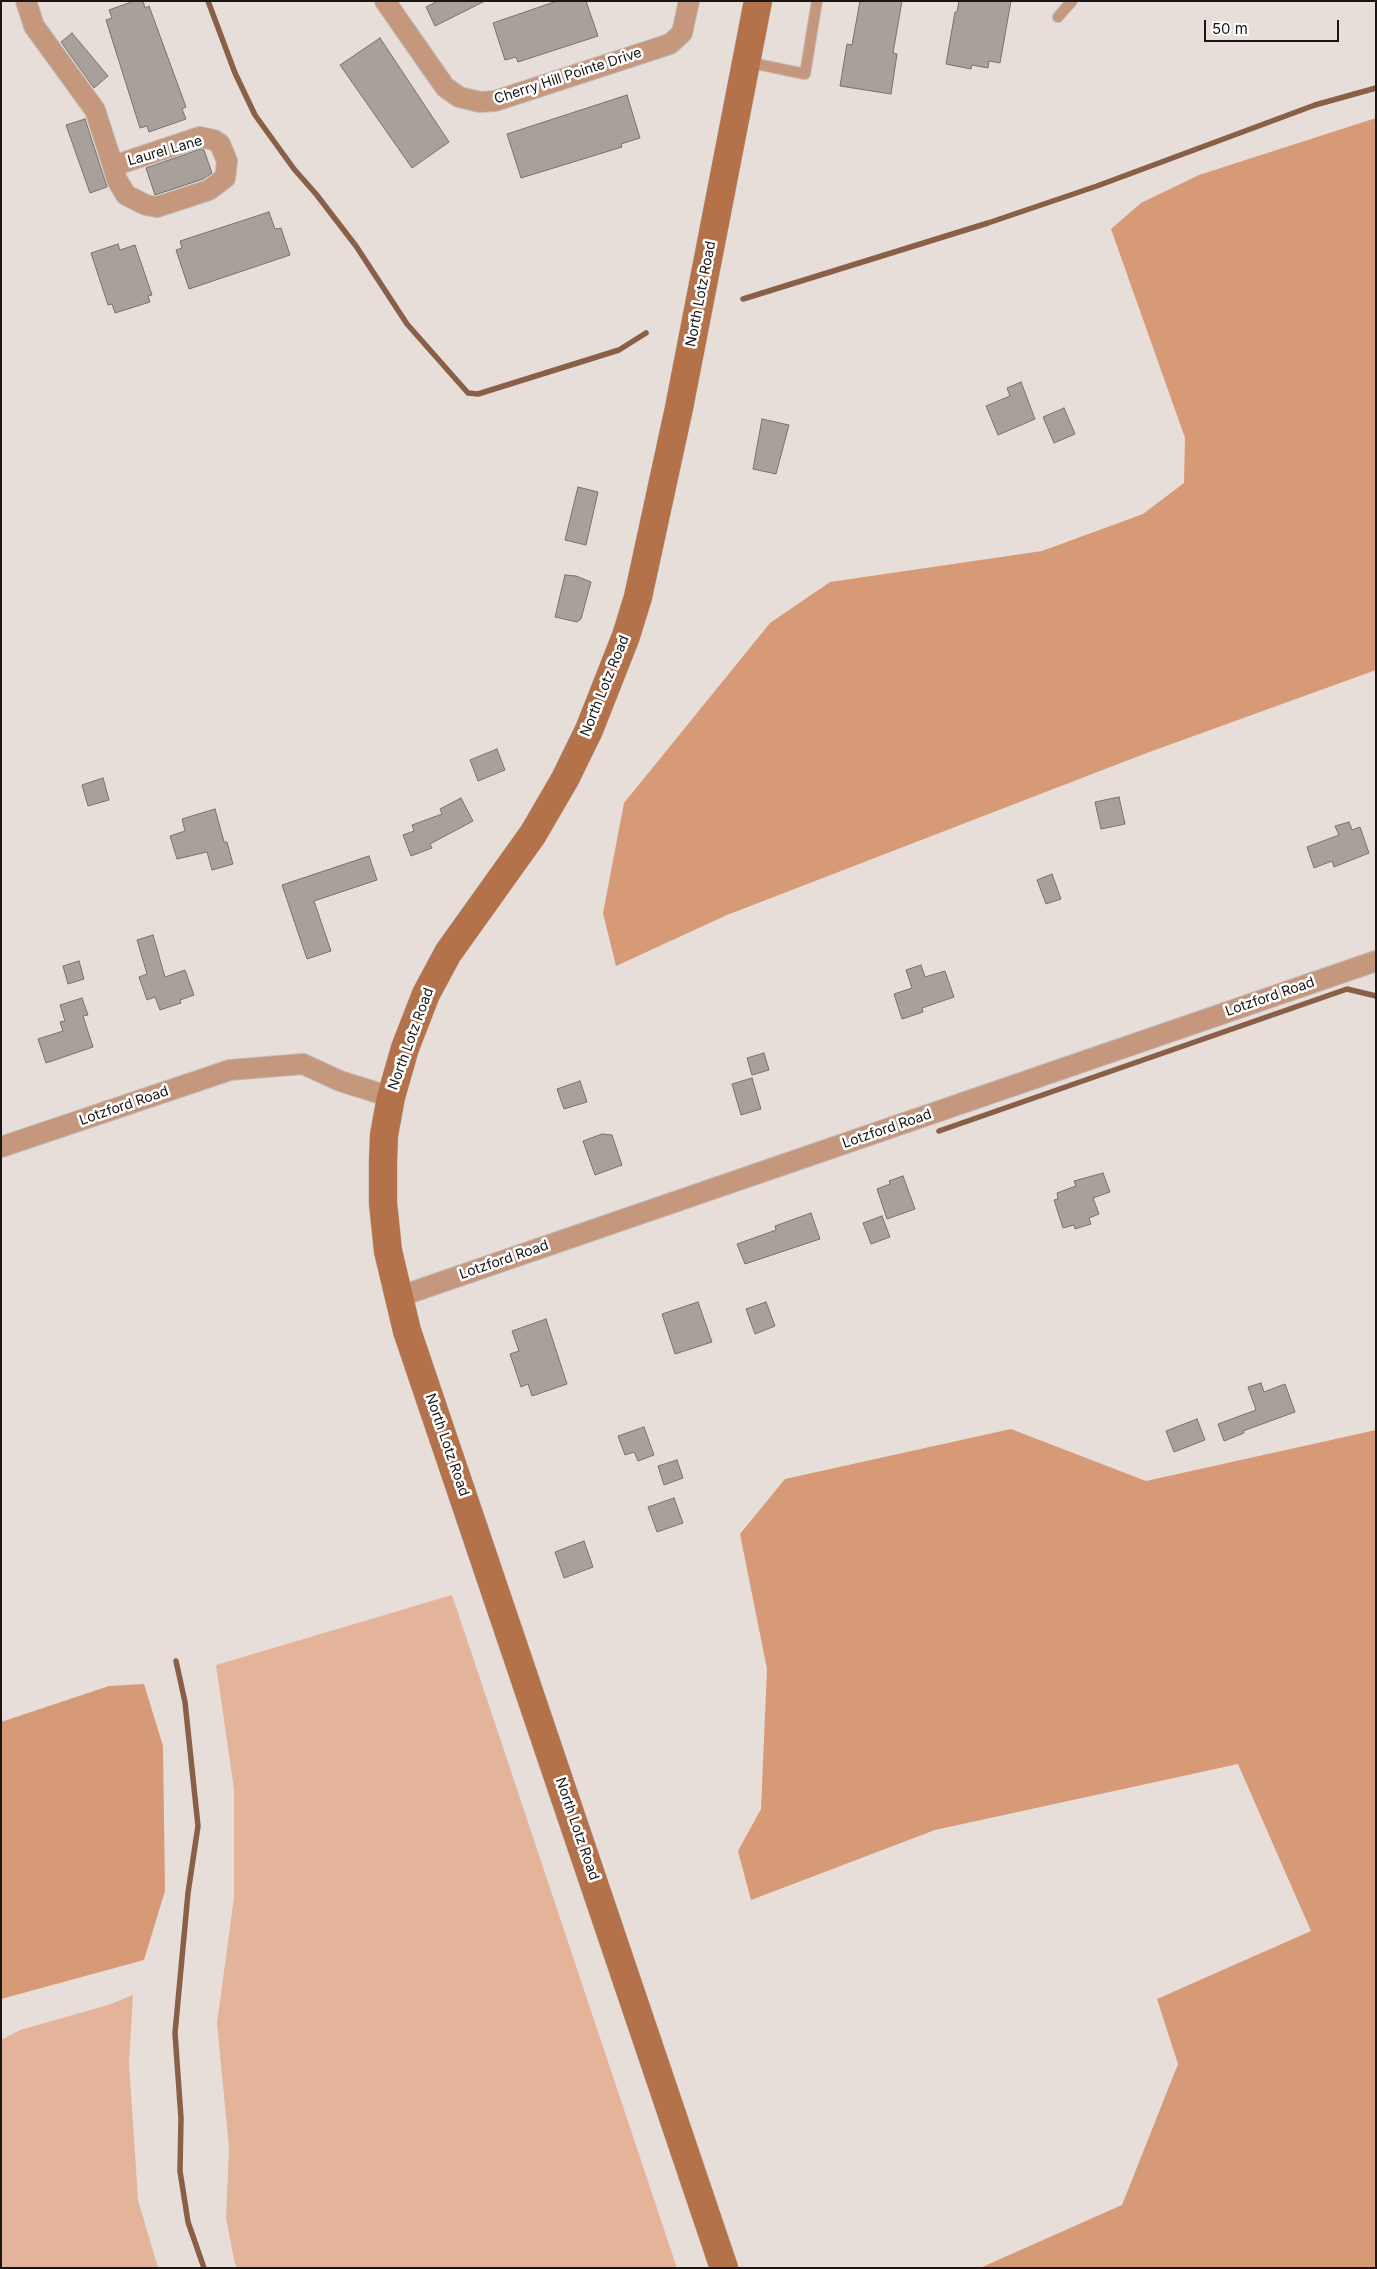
<!DOCTYPE html>
<html>
<head>
<meta charset="utf-8">
<style>
	body { margin:0 }
	#map { position:relative; width:1377px; height:2269px; overflow:hidden; background:#e7ded9; font-family:Inter,sans-serif }
	canvas { display:block }
	.frame { position:absolute; inset:0; border:2px solid #191614; pointer-events:none }
	.scale { position:absolute; left:1204px; top:20px; width:135px; height:22px; box-sizing:border-box; border:2px solid #191614; border-top:0; padding-left:6px; font-size:15px; line-height:18px; white-space:nowrap; color:#191614; -webkit-text-stroke:4px #fff; paint-order:stroke }
</style>
</head>
<body>
<div id="map">
<canvas width="1377" height="2269"></canvas>
<div class="frame"></div>
<div class="scale">50 m</div>
</div>
<script>
const ctx = document.querySelector('canvas').getContext('2d');
ctx.lineJoin = 'round';
function fill(path, color) { ctx.fillStyle = color; ctx.fill(path, 'evenodd'); }
const poly = rows => new Path2D(rows.map(r => 'M' + r).join(''));
function trace(path, color, width, dash) { ctx.strokeStyle = color; ctx.lineWidth = width; ctx.lineCap = dash ? 'butt' : 'round'; ctx.setLineDash(dash || []); ctx.stroke(path); }
function label(font, color, halo, rows, align = 'center') {
  ctx.font = font + ' Inter,sans-serif'; ctx.lineWidth = 5; ctx.setLineDash([]); ctx.textBaseline = 'middle'; ctx.strokeStyle = halo; ctx.fillStyle = color; for (const [text, x, y, turn = 0] of rows) {
    ctx.save(); ctx.translate(x, y); ctx.rotate((+turn || 0) * Math.PI / 180); ctx.textAlign = isNaN(turn) ? turn : align; if (halo) ctx.strokeText(text, 0, 0); ctx.fillText(text, 0, 0); ctx.restore();
  }
}
const green = poly([
	[452,1595,677,2268,238,2268,235,2264,226,2218,229,2148,217,2023,234,1898,234,1789,216,1665],
	[133,1995,129,2063,138,2200,158,2268,1,2268,1,2040,20,2030,108,2005]
]);
const forest = poly([
	[1376,118,1376,670,1144,754,727,915,616,966,603,913,624,803,770,623,830,582,1042,551,1143,514,1184,483,1185,438,1111,229,1141,203,1199,175],
	[1011,1429,1146,1481,1376,1430,1376,2268,980,2268,1122,2205,1178,2064,1157,1999,1311,1931,1238,1764,935,1830,751,1900,738,1851,761,1809,767,1669,740,1534,785,1479],
	[144,1684,163,1746,165,1891,144,1960,1,1999,1,1722,109,1686]
]);
const stream = poly([
	[208,1,235,73,255,115,294,169,316,194,356,246,407,324,468,393,478,394,619,350,646,333],
	[743,299,988,223,1097,186,1315,105,1376,88],
	[939,1131,1347,989,1376,996],
	[176,1661,185,1702,198,1826,188,1893,175,2033,181,2118,180,2171,188,2222,204,2268]
]);
const building = poly([
	[134,1,143,1,145,8,149,6,186,107,182,109,186,119,149,132,147,126,140,128,106,20,112,18,109,10,134,1],
	[438,1,485,1,435,26,426,7,438,1],
	[557,1,586,1,598,36,518,62,516,57,505,60,493,23,557,1],
	[860,1,902,1,893,53,897,54,891,94,840,86,847,44,852,45,860,1],
	[959,1,1011,1,1000,63,989,61,988,68,972,65,971,69,946,64,955,12,957,12,959,1],
	[72,33,108,76,94,88,61,42,72,33],
	[380,38,449,142,412,168,340,65,380,38],
	[627,95,640,138,621,144,622,147,521,178,507,134,627,95],
	[85,119,107,187,90,193,66,125,85,119],
	[201,149,204,150,212,173,203,179,155,195,146,168,201,149],
	[269,212,275,229,281,228,290,255,189,289,176,250,182,248,180,241,269,212],
	[118,244,120,250,135,245,152,295,148,296,150,302,115,313,112,304,108,305,91,253,118,244],
	[1021,382,1035,419,998,435,986,406,1010,396,1007,388,1021,382],
	[1064,408,1075,434,1054,443,1043,417,1064,408],
	[762,419,789,425,776,474,753,469,762,419],
	[578,487,598,492,586,545,565,540,578,487],
	[565,575,576,576,591,582,581,619,577,622,555,617,565,575],
	[497,749,505,770,478,781,470,760,497,749],
	[103,778,109,800,88,806,82,785,103,778],
	[1119,797,1125,824,1101,829,1095,802,1119,797],
	[461,798,473,821,430,844,432,848,411,856,403,835,414,831,412,825,442,814,440,809,461,798],
	[215,809,224,842,227,842,233,864,212,870,207,852,177,859,170,836,185,831,182,819,215,809],
	[1349,822,1352,830,1360,827,1369,853,1334,867,1332,861,1314,868,1307,847,1339,835,1335,826,1349,822],
	[369,856,377,880,314,901,331,951,307,959,282,885,369,856],
	[1052,874,1061,899,1046,904,1037,880,1052,874],
	[153,935,165,977,185,970,194,995,180,1000,181,1003,160,1010,155,997,147,1000,139,977,147,974,137,940,153,935],
	[79,961,84,979,68,984,63,966,79,961],
	[921,965,925,977,945,971,954,997,922,1008,923,1012,902,1019,894,994,912,988,906,970,921,965],
	[82,998,88,1015,83,1016,93,1047,46,1063,38,1039,63,1031,60,1022,65,1021,60,1005,82,998],
	[764,1053,769,1070,752,1075,747,1058,764,1053],
	[752,1078,761,1109,741,1115,732,1084,752,1078],
	[580,1081,587,1102,564,1109,557,1089,580,1081],
	[602,1134,612,1135,622,1165,595,1175,583,1141,602,1134],
	[1103,1173,1110,1192,1093,1198,1099,1214,1089,1218,1091,1224,1075,1229,1074,1225,1063,1228,1054,1200,1058,1199,1057,1193,1076,1186,1074,1181,1103,1173],
	[903,1176,915,1209,887,1219,877,1189,890,1184,889,1181,903,1176],
	[811,1213,820,1239,745,1264,737,1244,776,1230,775,1226,811,1213],
	[882,1216,890,1237,871,1244,863,1223,882,1216],
	[698,1302,712,1342,675,1354,662,1314,698,1302],
	[766,1302,775,1326,755,1334,746,1309,766,1302],
	[546,1319,567,1384,532,1396,528,1384,521,1387,510,1354,519,1351,512,1331,546,1319],
	[1261,1383,1264,1392,1285,1384,1295,1412,1243,1431,1244,1433,1224,1441,1218,1424,1256,1410,1248,1387,1261,1383],
	[1197,1419,1205,1440,1174,1452,1166,1431,1197,1419],
	[644,1427,654,1455,638,1461,634,1452,625,1455,618,1436,644,1427],
	[677,1460,683,1478,664,1485,658,1466,677,1460],
	[674,1498,683,1523,657,1532,648,1507,674,1498],
	[584,1541,593,1567,564,1578,555,1552,584,1541]
]);
const lane = poly([
	[1058,17,1072,1],
	[747,62,805,74,817,1]
]);
const street = poly([
	[26,1,34,26,95,110,113,166,117,180,126,195,146,205,157,207,209,190,225,178,227,161,220,144,214,140,200,137,113,166],
	[385,1,445,87,459,97,480,102,495,101,670,44,682,33,689,1],
	[1,1147,230,1070,303,1064,340,1081,391,1097],
	[398,1297,1376,961]
]);
const secondary = poly([
	[724,2268,407,1331,388,1251,383,1203,383,1162,384,1135,391,1097,405,1048,426,994,448,953,533,834,565,779,589,730,626,636,638,597,679,408,758,1]
]);
const streetNames = [
	["Cherry Hill Pointe Drive",568,76,-18],
	["Laurel Lane",165,151,-16],
	["North Lotz Road",701,294,-79],
	["North Lotz Road",605,686,-68],
	["Lotzford Road",1270,997,-19],
	["North Lotz Road",411,1039,-70],
	["Lotzford Road",124,1106,-19],
	["Lotzford Road",887,1129,-19],
	["Lotzford Road",504,1260,-19],
	["North Lotz Road",447,1445,71],
	["North Lotz Road",577,1829,71]
];
fill(green, '#e3b499');
fill(forest, '#d79a77');
trace(stream, '#896047', 5.5);
fill(building, '#a8a09b');
trace(building, '#79716d', 1);
trace(lane, '#c2bab6', 12);
trace(street, '#c2bab6', 22);
trace(secondary, '#c2bab6', 29);
trace(lane, '#c5977d', 10);
trace(street, '#c5977d', 20);
trace(secondary, '#b4724a', 28);
label('14px', '#191614', '#fff', streetNames);
</script>
</body>
</html>
